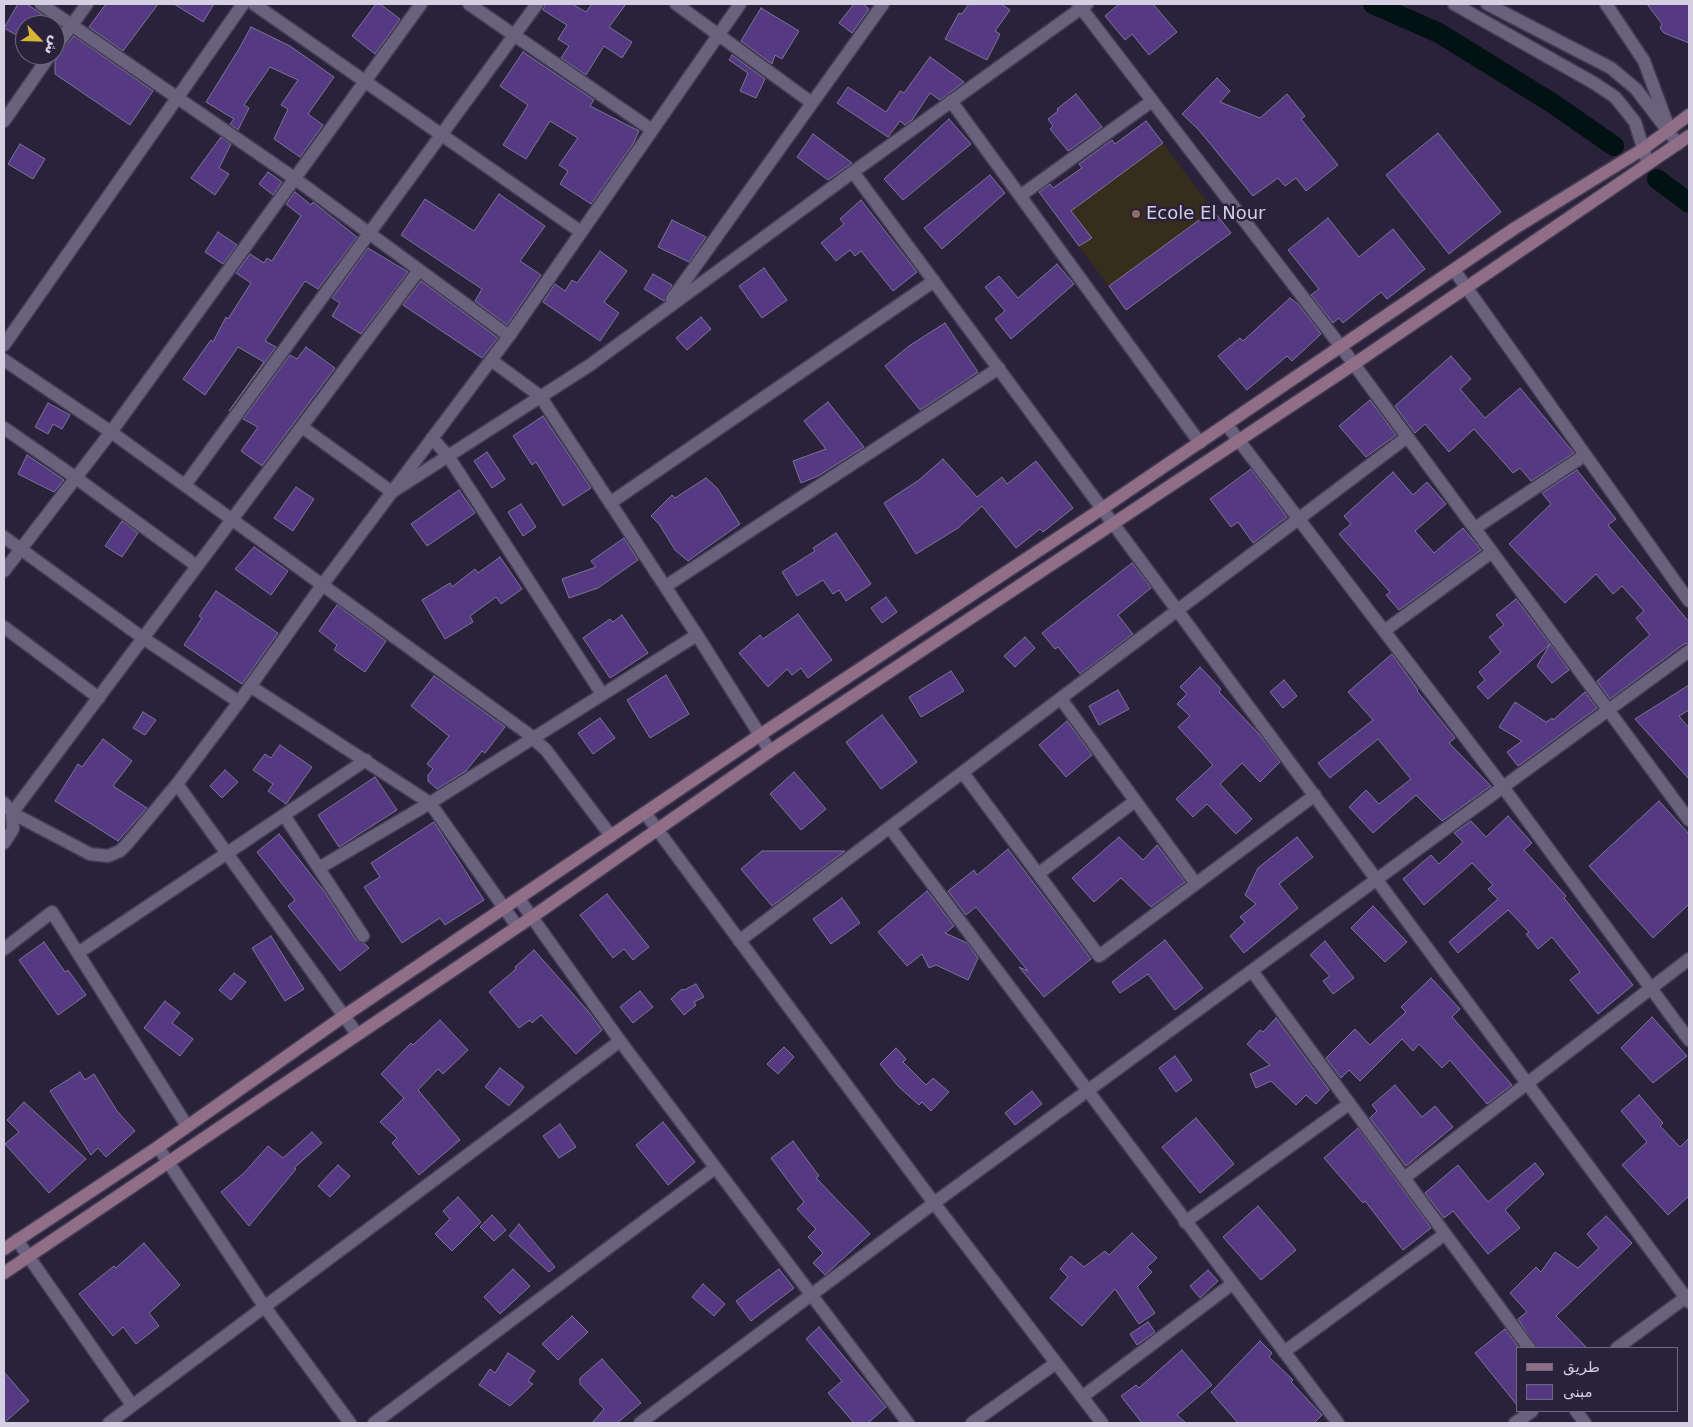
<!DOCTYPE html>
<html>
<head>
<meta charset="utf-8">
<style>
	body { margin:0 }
	#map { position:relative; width:1693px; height:1427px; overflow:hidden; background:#2a213b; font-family:"DejaVu Sans",Vazirmatn,sans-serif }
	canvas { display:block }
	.frame { position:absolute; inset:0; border:5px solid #d4cfe1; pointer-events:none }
	.legend { position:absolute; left:1516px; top:1347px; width:162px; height:65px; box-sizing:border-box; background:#2a213b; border:1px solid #6e677d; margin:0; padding:6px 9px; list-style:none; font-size:15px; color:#d4cfe1 }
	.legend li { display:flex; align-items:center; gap:10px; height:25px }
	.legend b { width:25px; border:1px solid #6e677d }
	.north { position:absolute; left:15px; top:15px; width:50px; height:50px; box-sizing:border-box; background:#2a213b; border:1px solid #6e677d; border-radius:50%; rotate:114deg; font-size:14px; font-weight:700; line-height:20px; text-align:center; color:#d4cfe1 }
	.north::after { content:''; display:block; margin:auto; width:18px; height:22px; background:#d6b534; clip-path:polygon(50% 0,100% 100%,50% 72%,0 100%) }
</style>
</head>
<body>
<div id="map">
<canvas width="1693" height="1427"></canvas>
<div class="frame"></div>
<ul class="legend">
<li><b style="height:6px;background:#906e88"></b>طريق</li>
<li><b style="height:14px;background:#553983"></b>مبنى</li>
</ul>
<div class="north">ش</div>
</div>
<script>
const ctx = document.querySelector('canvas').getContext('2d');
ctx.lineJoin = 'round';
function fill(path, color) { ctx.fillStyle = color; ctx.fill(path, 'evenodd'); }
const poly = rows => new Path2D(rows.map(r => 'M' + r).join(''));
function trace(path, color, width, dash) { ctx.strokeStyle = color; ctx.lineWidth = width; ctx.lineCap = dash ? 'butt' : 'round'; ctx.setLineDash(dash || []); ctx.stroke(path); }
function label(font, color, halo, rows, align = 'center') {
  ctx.font = font + ' "DejaVu Sans",sans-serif'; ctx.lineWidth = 5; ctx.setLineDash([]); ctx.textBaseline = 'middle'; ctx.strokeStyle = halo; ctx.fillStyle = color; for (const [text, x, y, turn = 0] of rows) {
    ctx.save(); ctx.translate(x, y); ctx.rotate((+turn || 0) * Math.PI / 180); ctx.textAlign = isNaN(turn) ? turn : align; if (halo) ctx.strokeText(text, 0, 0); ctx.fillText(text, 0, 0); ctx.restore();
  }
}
const education = poly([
	[1146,121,1231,233,1126,310,1042,196]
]);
const canal = poly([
	[1373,4,1439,33,1552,103,1614,146],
	[1657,179,1689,203]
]);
const building = poly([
	[18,4,27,4,60,27,55,34,55,25,25,25,25,40,4,28,18,4],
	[106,4,158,4,123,51,89,27,106,4],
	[174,4,214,4,203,22,174,4],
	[376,4,380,4,400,19,375,54,352,36,376,4],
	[545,4,572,4,586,12,592,4,626,4,609,27,632,42,622,58,604,46,586,75,561,58,569,46,558,39,567,25,543,10,545,4],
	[854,4,863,4,869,9,852,33,839,23,854,4],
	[969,4,1001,4,1010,10,995,31,1000,34,987,60,945,39,959,13,962,14,969,4],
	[1119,4,1153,4,1177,32,1149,55,1132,34,1125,40,1105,16,1119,4],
	[1647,4,1689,4,1689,43,1664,33,1660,28,1662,24,1647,4],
	[761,8,799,31,782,59,775,55,772,64,741,41,761,8],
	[251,27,290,46,334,77,308,114,323,125,300,157,274,139,288,109,281,105,298,80,270,67,244,105,249,108,238,130,230,124,234,119,206,102,239,49,251,27],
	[74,36,153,91,130,125,55,74,55,62,58,55,74,36],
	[523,52,594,100,590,106,639,131,633,144,591,204,560,184,568,171,559,165,578,138,550,121,526,159,503,145,528,105,500,86,523,52],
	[732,55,765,79,756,98,740,91,748,73,729,60,732,55],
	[930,57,964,82,940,100,930,93,912,120,905,125,900,121,888,137,837,103,848,87,886,112,900,91,904,93,930,57],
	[1217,78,1230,91,1220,102,1260,118,1287,94,1305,116,1301,119,1338,165,1306,191,1296,178,1285,186,1278,178,1253,196,1198,129,1182,114,1217,78],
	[1076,94,1102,127,1068,151,1050,129,1053,126,1048,119,1058,111,1057,109,1076,94],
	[949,119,971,144,903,200,884,179,949,119],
	[1146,121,1163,143,1071,211,1092,238,1079,246,1039,192,1050,184,1053,188,1082,168,1079,164,1112,140,1115,144,1146,121],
	[1438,133,1501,212,1449,254,1386,175,1438,133],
	[813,134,852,163,828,180,797,157,813,134],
	[221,137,231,144,219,168,229,174,215,195,191,178,221,137],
	[20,144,45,159,33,179,8,164,20,144],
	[268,172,282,182,273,195,259,184,268,172],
	[990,175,1005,193,942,249,924,228,990,175],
	[295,192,311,205,313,202,357,237,318,289,305,281,265,341,276,347,229,411,264,362,238,347,205,395,183,379,211,340,213,342,226,317,228,319,251,283,236,273,250,254,264,263,267,258,272,261,301,216,286,204,295,192],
	[499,194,545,226,520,261,541,275,507,325,475,301,482,289,401,235,425,199,474,231,499,194],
	[861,200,917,272,893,291,861,251,855,256,850,250,836,261,821,243,844,224,840,219,861,200],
	[1213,210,1231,233,1126,310,1109,286,1213,210],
	[1328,218,1359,257,1393,229,1425,269,1387,299,1381,292,1343,323,1339,318,1333,323,1311,295,1319,289,1288,250,1328,218],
	[672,220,706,237,689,262,658,247,672,220],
	[218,232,237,245,223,264,205,252,218,232],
	[368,248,408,272,361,334,332,316,340,303,332,298,368,248],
	[600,251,627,271,604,302,619,313,600,341,543,302,555,284,565,291,572,280,577,283,600,251],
	[1057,264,1074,284,1011,339,995,319,1005,311,985,287,999,276,1018,298,1057,264],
	[764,268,787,300,762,318,739,286,764,268],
	[653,274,672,285,664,301,644,289,653,274],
	[421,281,498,338,482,358,403,305,421,281],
	[1290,298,1298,304,1321,334,1292,361,1287,356,1247,390,1218,356,1240,338,1243,341,1290,298],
	[701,317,711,329,687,350,676,338,701,317],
	[945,323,978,372,920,410,885,366,909,346,945,323],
	[306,347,335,368,262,466,241,451,258,427,243,419,290,355,297,359,306,347],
	[1451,356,1471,379,1460,389,1485,418,1520,388,1574,453,1531,481,1520,468,1513,473,1474,429,1449,452,1425,424,1415,433,1395,406,1451,356],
	[1370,400,1396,435,1366,457,1339,426,1370,400],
	[828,402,864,447,818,476,801,483,793,461,826,449,804,421,828,402],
	[48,403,70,415,62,429,53,424,48,434,35,427,48,403],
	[543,416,591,488,563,506,536,462,532,465,513,436,543,416],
	[487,452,505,479,492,488,474,461,487,452],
	[27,455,64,480,54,492,18,474,27,455],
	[943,459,977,497,1002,477,1007,484,1036,461,1073,508,1043,532,1040,529,1016,548,982,506,958,528,916,554,884,503,919,480,943,459],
	[1251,469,1287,517,1253,543,1238,522,1231,527,1210,499,1251,469],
	[1577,470,1616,519,1608,525,1689,622,1689,643,1684,644,1610,699,1597,681,1650,635,1636,618,1644,611,1622,586,1613,594,1596,574,1565,603,1509,544,1551,504,1542,493,1577,470],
	[1393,472,1413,495,1427,482,1446,504,1415,531,1434,553,1463,528,1481,550,1399,610,1386,595,1390,592,1339,534,1351,524,1344,516,1393,472],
	[706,478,717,488,740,524,688,561,675,550,659,524,651,516,672,495,675,498,706,478],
	[296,487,314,499,293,531,274,518,296,487],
	[459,490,475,513,427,546,411,524,459,490],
	[521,504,536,527,523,536,508,512,521,504],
	[122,521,138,533,122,557,105,546,122,521],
	[836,533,871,584,846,601,839,590,833,594,823,580,797,596,782,572,815,551,813,548,836,533],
	[624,538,638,560,598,588,569,598,562,579,596,567,591,561,624,538],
	[254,547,288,571,271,595,235,569,254,547],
	[500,557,522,589,501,604,496,597,470,616,473,622,445,639,422,600,450,583,452,587,475,569,478,573,500,557],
	[1132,563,1151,588,1118,615,1133,634,1080,674,1058,647,1055,649,1042,633,1132,563],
	[216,591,278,633,242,684,184,645,202,618,199,616,216,591],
	[886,597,897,612,882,623,871,608,886,597],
	[1516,599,1550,644,1488,699,1477,687,1485,680,1479,672,1501,652,1489,637,1504,625,1496,615,1516,599],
	[337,605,386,641,365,672,334,650,337,645,319,631,337,605],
	[798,614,832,660,808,678,801,668,792,675,787,669,768,687,739,653,760,635,763,639,798,614],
	[622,615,648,653,610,678,583,638,610,619,613,622,622,615],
	[1025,637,1035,648,1015,667,1004,656,1025,637],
	[1550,644,1569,670,1552,683,1537,666,1550,644],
	[1392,654,1418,690,1417,691,1455,738,1449,743,1491,786,1442,821,1416,795,1373,833,1349,807,1366,790,1379,804,1411,779,1378,739,1330,778,1318,763,1373,720,1348,692,1392,654],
	[1200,667,1221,689,1219,692,1259,734,1280,762,1260,782,1242,763,1220,784,1252,819,1236,834,1207,804,1193,817,1176,799,1213,765,1178,727,1190,716,1177,704,1187,694,1180,687,1200,667],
	[951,671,964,691,921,717,909,697,951,671],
	[666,675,689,714,650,738,627,700,666,675],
	[434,676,505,727,485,753,482,751,466,771,437,789,428,781,428,775,433,769,427,764,449,736,411,706,434,676],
	[1284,680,1297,696,1283,708,1270,692,1284,680],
	[1689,685,1689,710,1679,716,1689,728,1689,779,1635,719,1689,685],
	[1118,690,1129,709,1099,725,1089,706,1118,690],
	[1585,692,1597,708,1518,766,1507,752,1522,741,1499,727,1515,702,1546,722,1552,718,1553,720,1585,692],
	[143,712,156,720,145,735,133,728,143,712],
	[882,715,917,762,881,789,846,742,882,715],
	[600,718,615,738,593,754,578,733,600,718],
	[1067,721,1092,755,1066,777,1039,745,1067,721],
	[103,739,132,761,113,786,147,808,118,841,55,801,78,764,82,767,103,739],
	[280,745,312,767,286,804,268,791,273,784,253,770,265,754,271,758,280,745],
	[225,770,238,782,222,798,210,786,225,770],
	[794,772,826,809,801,830,770,794,794,772],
	[375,777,397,810,339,847,318,815,375,777],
	[1659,801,1689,834,1689,904,1653,938,1589,866,1659,801],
	[1508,816,1532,843,1524,850,1566,896,1564,898,1633,985,1598,1014,1570,980,1580,972,1552,937,1538,949,1526,934,1529,932,1508,910,1458,953,1449,942,1498,899,1488,889,1493,885,1472,863,1424,905,1403,879,1431,855,1439,864,1463,842,1454,833,1471,821,1486,837,1508,816],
	[434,822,484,900,445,925,440,918,402,943,364,887,380,877,371,863,434,822],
	[279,834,324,891,356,940,365,944,369,948,340,971,288,906,295,900,257,852,279,834],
	[1119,837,1143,860,1157,845,1185,882,1151,907,1121,878,1094,902,1072,878,1119,837],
	[1297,837,1313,857,1279,884,1298,908,1244,953,1230,936,1245,922,1240,917,1256,904,1245,895,1258,868,1297,837],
	[1008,849,1091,959,1044,997,1019,967,1028,971,976,907,966,915,948,891,974,870,977,875,1008,849],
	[762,851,845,851,772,906,741,869,762,851],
	[927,891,954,926,945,933,967,943,978,958,968,980,936,965,929,968,922,954,907,966,878,932,927,891],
	[607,894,649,947,633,960,624,949,613,958,580,915,607,894],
	[842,898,860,923,831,944,813,919,842,898],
	[1373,906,1407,942,1385,962,1351,928,1373,906],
	[271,936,304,989,285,1001,252,948,271,936],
	[1165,940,1203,988,1175,1010,1148,974,1120,993,1112,982,1165,940],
	[1325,941,1354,978,1333,994,1323,981,1330,976,1310,955,1325,941],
	[44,942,65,972,68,970,86,995,58,1015,19,960,44,942],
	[534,950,588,1011,602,1030,576,1054,541,1015,532,1023,530,1020,519,1028,489,992,516,969,515,967,534,950],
	[234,973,246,982,231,1000,219,990,234,973],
	[1431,978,1460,1009,1452,1017,1512,1085,1487,1104,1450,1060,1442,1068,1419,1044,1413,1051,1402,1039,1360,1081,1349,1070,1341,1078,1326,1058,1355,1029,1370,1045,1406,1012,1401,1007,1431,978],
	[696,984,704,997,694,1002,696,1005,684,1015,671,999,682,989,684,990,696,984],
	[640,991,653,1007,633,1023,620,1007,640,991],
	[165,1001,180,1013,172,1023,193,1039,180,1056,144,1028,165,1001],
	[1652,1017,1687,1056,1653,1083,1621,1048,1652,1017],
	[1276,1018,1329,1090,1316,1104,1306,1095,1296,1105,1271,1081,1256,1088,1250,1074,1270,1065,1247,1044,1260,1030,1263,1032,1276,1018],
	[440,1020,468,1050,443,1074,438,1069,418,1090,460,1140,419,1175,392,1143,397,1138,380,1122,404,1098,381,1074,411,1043,413,1045,440,1020],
	[784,1047,794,1057,778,1074,767,1064,784,1047],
	[896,1048,906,1059,903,1062,926,1085,933,1078,949,1092,931,1111,922,1102,919,1105,898,1086,880,1064,896,1048],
	[1175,1056,1192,1080,1176,1092,1159,1068,1175,1056],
	[500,1068,524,1087,509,1106,485,1087,500,1068],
	[80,1072,85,1080,94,1074,117,1111,135,1131,106,1157,98,1148,91,1155,50,1091,80,1072],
	[1395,1085,1422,1117,1435,1106,1453,1127,1406,1166,1370,1118,1377,1111,1372,1105,1395,1085],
	[1032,1091,1042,1104,1015,1125,1005,1113,1032,1091],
	[1639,1095,1663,1123,1660,1126,1680,1147,1689,1138,1689,1196,1668,1215,1622,1165,1647,1142,1621,1111,1639,1095],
	[24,1102,86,1159,49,1193,5,1144,19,1132,7,1120,24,1102],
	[1196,1118,1234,1164,1200,1193,1162,1147,1196,1118],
	[663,1122,695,1162,668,1185,636,1145,663,1122],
	[560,1124,576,1147,559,1158,543,1136,560,1124],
	[1358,1128,1431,1228,1403,1250,1365,1201,1363,1203,1324,1158,1358,1128],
	[312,1132,322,1143,294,1168,296,1169,249,1226,221,1192,244,1173,268,1146,283,1158,312,1132],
	[793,1141,819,1176,816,1178,870,1234,825,1275,813,1263,823,1253,808,1237,816,1229,797,1209,804,1202,771,1158,793,1141],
	[1535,1163,1544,1174,1505,1210,1520,1228,1488,1254,1453,1211,1444,1218,1425,1193,1458,1165,1488,1202,1535,1163],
	[338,1165,350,1176,330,1197,318,1186,338,1165],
	[458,1197,481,1222,452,1251,435,1234,450,1219,443,1211,458,1197],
	[1258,1206,1296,1250,1261,1280,1223,1237,1258,1206],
	[492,1215,506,1230,494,1241,480,1227,492,1215],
	[1606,1216,1632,1243,1556,1316,1587,1348,1537,1348,1518,1319,1527,1312,1510,1293,1536,1267,1541,1272,1555,1252,1578,1268,1599,1248,1587,1234,1606,1216],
	[519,1224,555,1267,549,1272,509,1236,519,1224],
	[1132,1233,1157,1258,1147,1267,1152,1272,1137,1287,1155,1313,1139,1324,1115,1289,1082,1326,1050,1298,1068,1277,1060,1269,1071,1256,1084,1267,1105,1251,1109,1255,1132,1233],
	[144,1243,180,1285,149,1313,159,1326,136,1344,123,1327,113,1336,79,1294,114,1266,116,1268,144,1243],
	[513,1269,530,1286,500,1314,484,1297,513,1269],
	[779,1269,794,1288,751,1321,736,1301,779,1269],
	[1208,1270,1218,1281,1200,1298,1190,1286,1208,1270],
	[703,1284,725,1304,714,1316,692,1297,703,1284],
	[572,1316,588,1332,558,1360,542,1344,572,1316],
	[1148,1322,1155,1332,1137,1345,1130,1334,1148,1322],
	[819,1327,886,1407,868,1423,854,1423,828,1393,842,1381,806,1339,819,1327],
	[1505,1329,1519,1348,1517,1348,1517,1405,1475,1353,1505,1329],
	[1260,1341,1272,1353,1269,1357,1293,1380,1291,1382,1322,1415,1314,1423,1238,1423,1211,1392,1260,1341],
	[1182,1350,1212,1385,1177,1415,1186,1423,1142,1423,1121,1396,1136,1385,1139,1388,1182,1350],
	[508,1353,535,1371,528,1381,533,1384,510,1406,479,1385,490,1369,495,1373,508,1353],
	[602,1359,641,1403,617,1423,592,1423,604,1409,580,1384,580,1378,602,1359],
	[4,1372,29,1401,4,1423,4,1372]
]);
const minor = poly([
	[41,4,294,178,509,336],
	[254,4,581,232],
	[469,4,652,130],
	[676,4,812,103],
	[1078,4,1342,348,1689,820],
	[1454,4,1594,83,1615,97,1635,122,1648,164],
	[1487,4,1611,68,1636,89,1678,144],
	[1606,4,1644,61,1667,123],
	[55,48,87,4],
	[951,101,1200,443],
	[4,121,50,55],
	[853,172,1689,1302],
	[1020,196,1152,101],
	[419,270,12,813,90,854,108,856,120,851,127,844,177,784,239,702,323,584,509,336,740,4],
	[1454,270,1689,601],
	[672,299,883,4],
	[4,345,243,4],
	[4,360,111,432,527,733,546,750,611,836],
	[491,360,540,396,697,635,770,751],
	[1227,425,1503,787,1689,1040],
	[302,427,392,492,590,365,853,172,1087,4],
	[4,428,76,478,197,566],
	[432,438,448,456,602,694],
	[185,485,537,4],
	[610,503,934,281],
	[1475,528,1585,455],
	[4,537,143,638,239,702],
	[4,571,111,432,421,4],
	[666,586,999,368],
	[4,627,99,698],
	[1384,631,1492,552],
	[250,686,430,803,517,926],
	[1061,699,1196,884],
	[963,773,1099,956,1315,795],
	[177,784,357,1034],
	[4,803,12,813,13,829,4,843],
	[645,813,934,1203,1102,1423],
	[284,815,363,936],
	[890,828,1338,1423],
	[319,868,430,803,697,635],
	[1038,874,1135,801],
	[519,899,620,1041,908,1423],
	[739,941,1407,437],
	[4,949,52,912,187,1126],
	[78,953,366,760],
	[1252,971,1529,1348],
	[158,1147,264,1306,350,1423],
	[1404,1178,1689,959],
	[1185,1222,1349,1104],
	[17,1240,132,1405],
	[1617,1348,1689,1295],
	[1284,1352,1445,1234],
	[1082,1397,1232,1284],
	[1576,1411,1585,1423],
	[109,1423,620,1041],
	[374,1423,715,1168],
	[640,1423,934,1203,1689,651],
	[972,1423,1056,1363],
	[1515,1423,1532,1411]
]);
const secondary = poly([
	[4,1249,158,1147,344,1016,760,735,1103,508,1515,228,1643,149,1689,115],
	[4,1273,532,917,770,751,1354,364,1689,136]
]);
const markers = [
	[1136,214,5,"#8d6e63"]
];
const poiNames = [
	["Ecole El Nour",1146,214]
];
fill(education, '#362d1d');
trace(canal, '#021111', 20);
fill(building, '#553983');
trace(building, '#7e7595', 1);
trace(minor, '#453d54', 15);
trace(secondary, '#453d54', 15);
trace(minor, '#6a617f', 12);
trace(secondary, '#906e88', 12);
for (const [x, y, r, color] of markers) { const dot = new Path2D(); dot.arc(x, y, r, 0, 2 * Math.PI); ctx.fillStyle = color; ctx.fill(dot); trace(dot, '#2a213b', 2); }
label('18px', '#d4cfe1', '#2a213b', poiNames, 'left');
</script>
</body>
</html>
